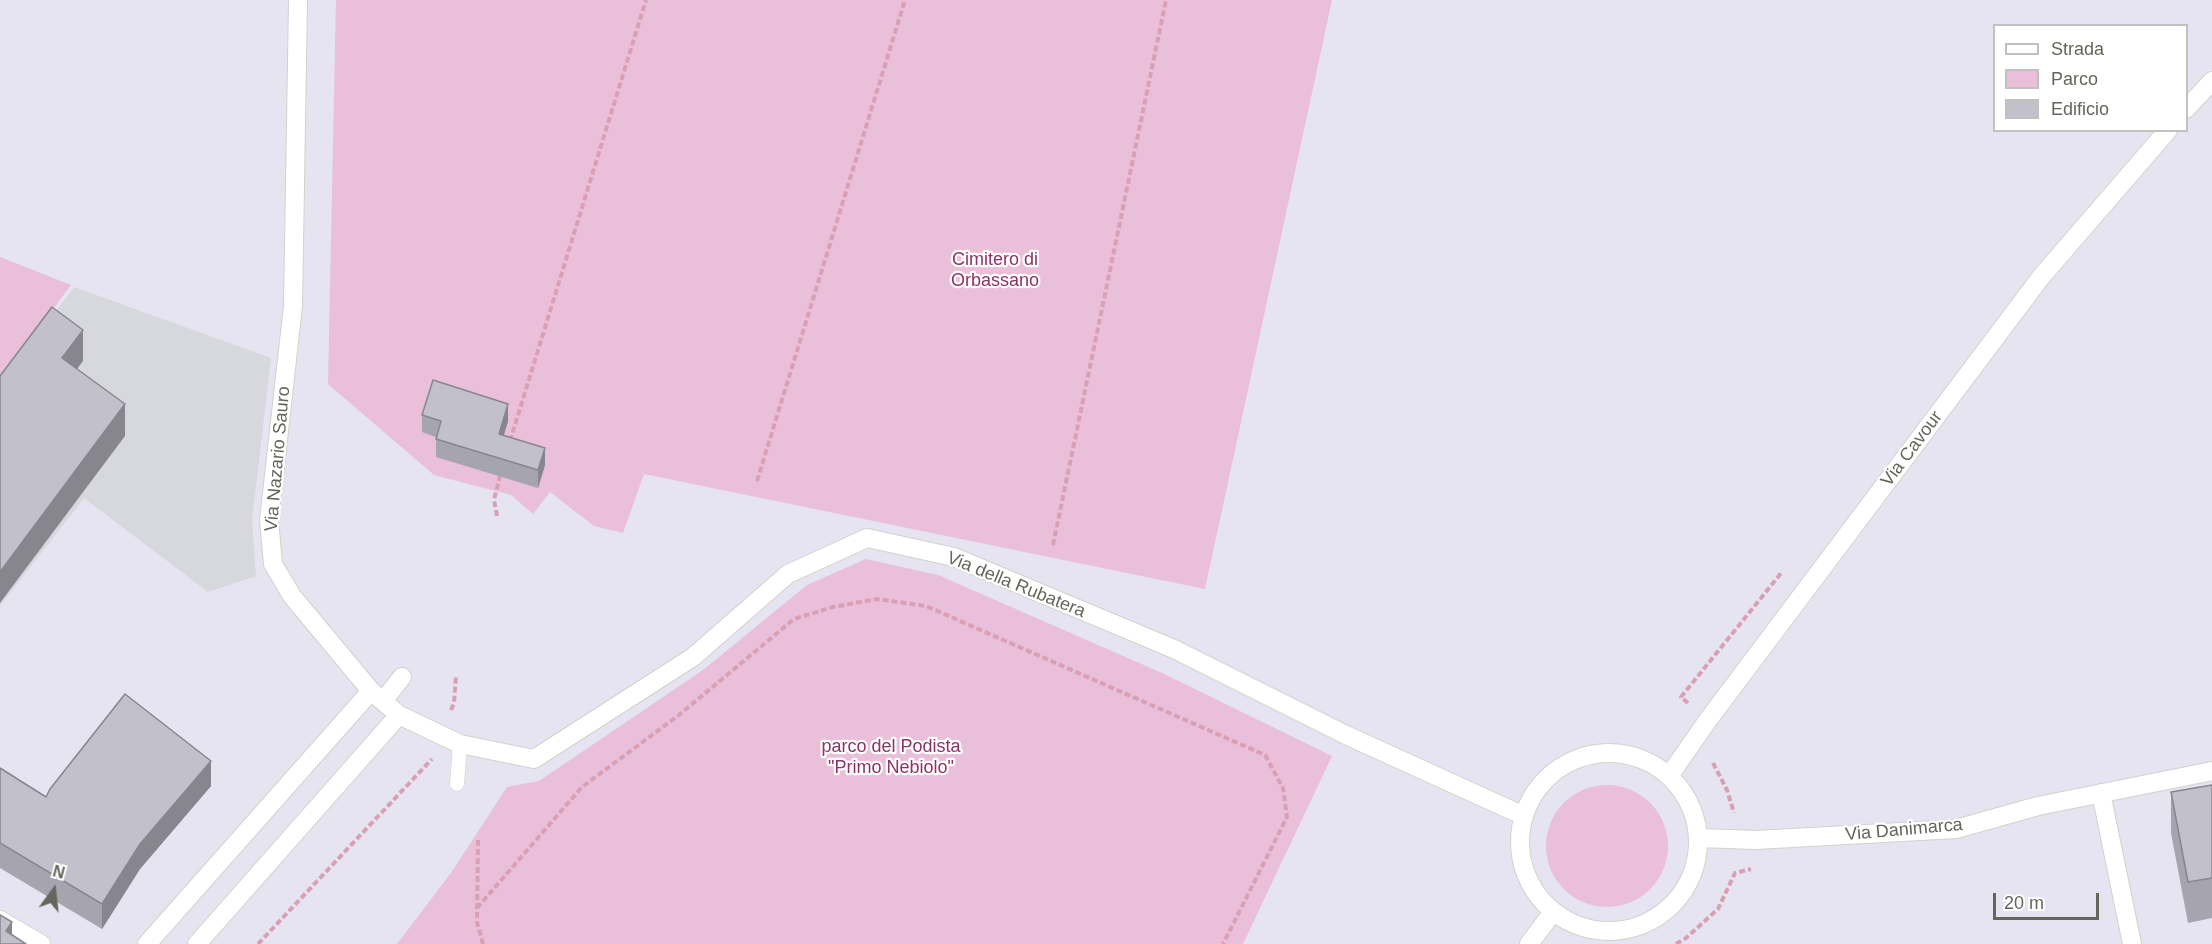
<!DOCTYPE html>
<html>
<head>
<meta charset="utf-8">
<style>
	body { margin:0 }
	#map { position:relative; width:2212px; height:944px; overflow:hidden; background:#e6e4f0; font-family:Helvetica,sans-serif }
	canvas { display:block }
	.legend { position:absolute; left:1993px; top:24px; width:195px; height:108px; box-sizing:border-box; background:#fff; border:2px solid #c2c1be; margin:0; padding:8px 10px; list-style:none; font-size:18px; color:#66655c }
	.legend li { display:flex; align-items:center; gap:12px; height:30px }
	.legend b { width:30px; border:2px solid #c2c1be }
	.north { position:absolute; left:24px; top:860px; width:60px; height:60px; -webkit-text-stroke:4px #fff; paint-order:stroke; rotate:15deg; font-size:16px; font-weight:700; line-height:24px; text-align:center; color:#66655c }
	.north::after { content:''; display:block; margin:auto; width:21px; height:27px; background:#66655c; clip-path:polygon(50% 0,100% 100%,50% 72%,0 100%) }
	.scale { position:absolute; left:1993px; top:893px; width:106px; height:27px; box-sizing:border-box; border:3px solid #66655c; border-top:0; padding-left:8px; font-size:18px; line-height:21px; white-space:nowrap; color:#66655c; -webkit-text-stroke:4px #fff; paint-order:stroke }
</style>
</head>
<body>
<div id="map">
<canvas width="2212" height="944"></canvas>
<ul class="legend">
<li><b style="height:8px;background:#fff"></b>Strada</li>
<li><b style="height:16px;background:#e9bfd9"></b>Parco</li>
<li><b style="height:16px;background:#c1c0cb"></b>Edificio</li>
</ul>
<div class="north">N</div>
<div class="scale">20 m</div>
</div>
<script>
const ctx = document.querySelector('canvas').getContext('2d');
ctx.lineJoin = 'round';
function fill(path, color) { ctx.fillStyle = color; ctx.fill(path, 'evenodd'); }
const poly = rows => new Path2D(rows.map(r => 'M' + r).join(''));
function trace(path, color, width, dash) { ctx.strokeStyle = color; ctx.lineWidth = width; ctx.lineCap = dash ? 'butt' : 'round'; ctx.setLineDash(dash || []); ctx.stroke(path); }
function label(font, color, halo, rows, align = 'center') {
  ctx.font = font + ' Helvetica,sans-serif'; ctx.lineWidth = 4.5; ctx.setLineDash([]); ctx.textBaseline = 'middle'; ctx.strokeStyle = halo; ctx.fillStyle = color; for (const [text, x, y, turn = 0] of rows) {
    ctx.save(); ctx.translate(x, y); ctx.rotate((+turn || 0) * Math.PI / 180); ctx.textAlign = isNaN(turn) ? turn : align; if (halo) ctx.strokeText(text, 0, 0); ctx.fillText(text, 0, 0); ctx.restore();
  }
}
const industrial = poly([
	[74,287,271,358,252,520,256,576,208,592,84,498,0,606,0,386]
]);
const green = poly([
	[336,0,1332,0,1205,589,644,474,623,533,594,526,550,492,533,514,511,495,434,475,328,384],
	[0,257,71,285,0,380],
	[866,559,938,575,1162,673,1332,756,1243,944,397,944,451,873,507,787,539,781,703,670,807,585],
	'1546 846a61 61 0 1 1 122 0a61 61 0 1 1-122 0Z'
]);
const path = poly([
	[510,441,646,0],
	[757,481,905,0],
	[497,516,494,500,500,476],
	[1053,545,1166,0],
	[1688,703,1681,697,1782,572],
	[451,710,454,703,456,676],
	[1713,763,1727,790,1734,813],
	[478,840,477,922,483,944],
	[477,908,582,787,679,715,794,619,833,607,877,599,926,606,1265,755,1283,788,1287,817,1223,944],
	[258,944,432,759],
	[1676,944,1686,938,1718,909,1735,873,1751,869]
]);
const lane = poly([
	[457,784,460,744]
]);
const street = poly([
	[298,0,293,306,269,520,273,564,292,596,371,691,399,715,460,744,534,759,693,657,788,574,867,538,954,557,1174,649,1346,735,1524,816],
	[2186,109,2212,81],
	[383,701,402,677],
	'1520 842a89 89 0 1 1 178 0a89 89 0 1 1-178 0Z',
	[1669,776,1708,720,2041,277,2168,130],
	[2101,793,2132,944],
	[1699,838,1756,840,1956,829,2038,806,2212,771],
	[147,944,371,691],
	[197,944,399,715],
	[1529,944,1553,912]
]);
const secondary = poly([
	[0,920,41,944]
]);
const wall = poly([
	[422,415,508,421,504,435,545,465,538,488,436,457,436,437,422,432],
	[0,768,46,797,211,786,140,869,102,929,0,868],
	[2212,785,2212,918,2188,923,2171,833,2171,792]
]);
const shadedWall = poly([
	[83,330,83,361,62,389,62,358],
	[125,404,125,436,0,603,0,572],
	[508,404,508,421,499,451,499,434],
	[545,448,545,465,538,488,538,470],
	[211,761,211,786,140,869,102,929,102,904,140,844],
	[12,922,12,944,6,931]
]);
const building = poly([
	[52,307,83,330,62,358,125,404,0,572,0,376,52,307],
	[433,380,508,404,499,434,545,448,538,470,436,439,441,421,422,415,433,380],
	[125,694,211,761,140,844,102,904,0,843,0,768,46,797,50,789,125,694],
	[2212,785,2212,878,2188,882,2171,792,2212,785],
	[0,915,12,922,6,931,26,944,0,944,0,915]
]);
const parkNames = [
	["Cimitero di",995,260],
	["Orbassano",995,281],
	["parco del Podista",891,747],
	["\"Primo Nebiolo\"",891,768]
];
const streetNames = [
	["Via Cavour",1912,449,-53],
	["Via Nazario Sauro",278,459,-85],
	["Via della Rubatera",1016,585,22],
	["Via Danimarca",1904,830,-5]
];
fill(industrial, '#d7d7de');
fill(green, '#e9bfd9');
trace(lane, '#d2d2cb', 15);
trace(street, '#d2d2cb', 20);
trace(secondary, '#d8d8cf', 20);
trace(path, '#d9a0b4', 4, [6, 3]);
trace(lane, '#fff', 14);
trace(street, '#fff', 18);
trace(secondary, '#fff', 18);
fill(wall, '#a6a5af');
fill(shadedWall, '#87868e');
fill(building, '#c1c0cb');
trace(building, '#87868e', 1.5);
label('18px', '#8f3267', '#fff', parkNames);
label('18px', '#66655c', '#fff', streetNames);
</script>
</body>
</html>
